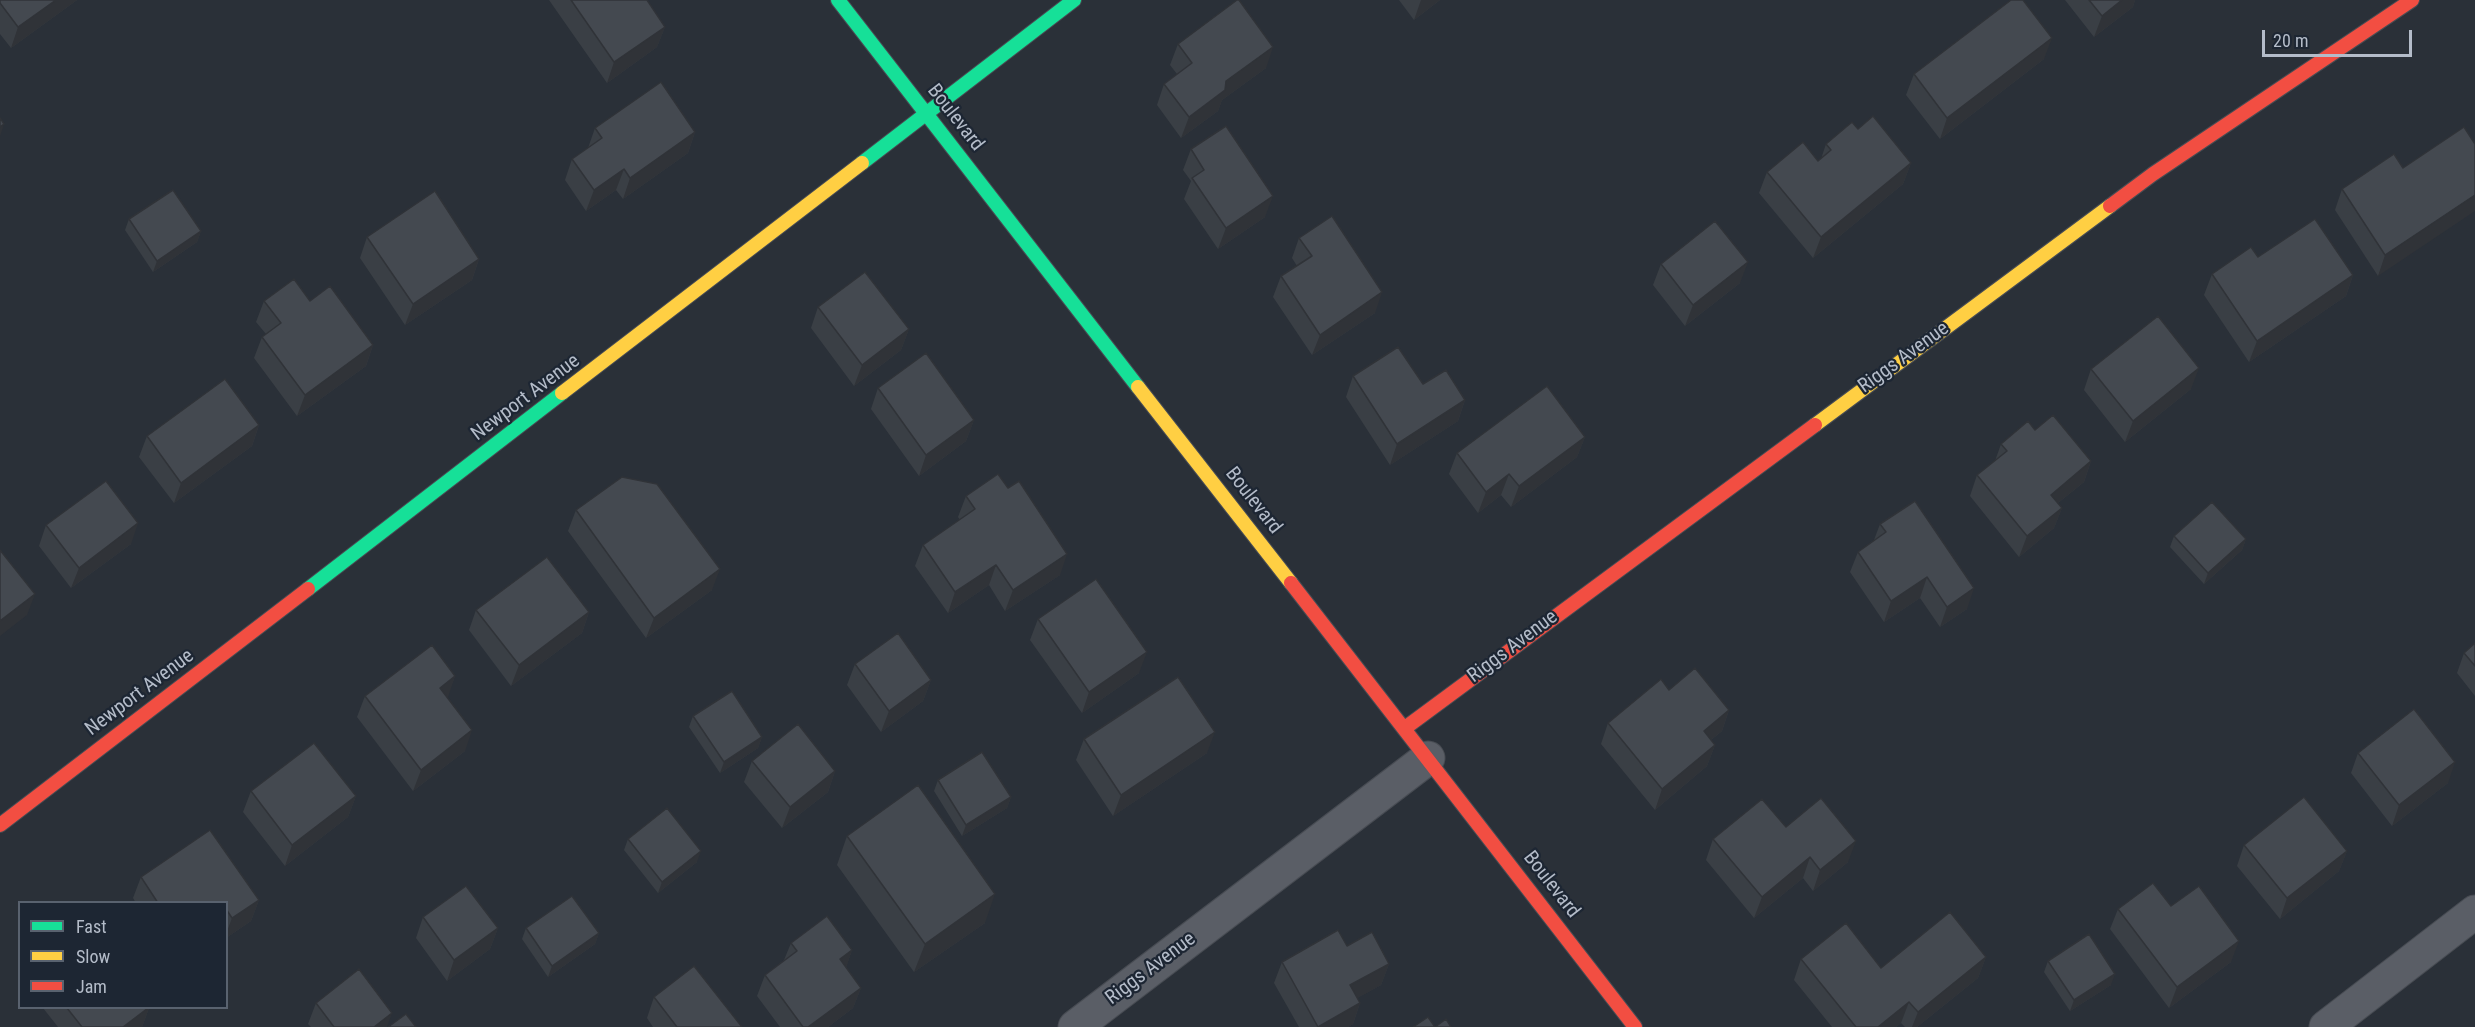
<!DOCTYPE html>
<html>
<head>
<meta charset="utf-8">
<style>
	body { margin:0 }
	#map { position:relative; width:2475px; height:1027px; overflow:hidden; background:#2a3038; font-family:"Roboto Condensed",sans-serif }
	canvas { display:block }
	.legend { position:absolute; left:18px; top:901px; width:210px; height:108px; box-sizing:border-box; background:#1d2633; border:2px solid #59626f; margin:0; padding:8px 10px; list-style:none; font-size:18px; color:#b4bcc9 }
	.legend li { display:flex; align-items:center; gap:12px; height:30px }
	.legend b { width:30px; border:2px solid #59626f }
	.scale { position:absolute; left:2262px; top:30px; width:150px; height:27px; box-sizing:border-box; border:3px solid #b4bcc9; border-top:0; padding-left:8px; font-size:18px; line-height:21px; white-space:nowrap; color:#b4bcc9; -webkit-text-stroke:4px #1d2633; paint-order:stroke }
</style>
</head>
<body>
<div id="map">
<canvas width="2475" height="1027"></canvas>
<ul class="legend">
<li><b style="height:8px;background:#16e098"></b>Fast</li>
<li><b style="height:8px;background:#ffcf43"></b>Slow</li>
<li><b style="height:8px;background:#f24e42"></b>Jam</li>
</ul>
<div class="scale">20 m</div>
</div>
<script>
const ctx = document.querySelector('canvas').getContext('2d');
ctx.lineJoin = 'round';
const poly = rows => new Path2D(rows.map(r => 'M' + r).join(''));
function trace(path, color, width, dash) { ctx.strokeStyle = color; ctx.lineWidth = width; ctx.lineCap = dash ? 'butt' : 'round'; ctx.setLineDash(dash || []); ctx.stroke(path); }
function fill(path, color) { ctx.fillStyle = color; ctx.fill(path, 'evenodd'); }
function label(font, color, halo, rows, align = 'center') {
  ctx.font = font + ' "Roboto Condensed",sans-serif'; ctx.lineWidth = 4.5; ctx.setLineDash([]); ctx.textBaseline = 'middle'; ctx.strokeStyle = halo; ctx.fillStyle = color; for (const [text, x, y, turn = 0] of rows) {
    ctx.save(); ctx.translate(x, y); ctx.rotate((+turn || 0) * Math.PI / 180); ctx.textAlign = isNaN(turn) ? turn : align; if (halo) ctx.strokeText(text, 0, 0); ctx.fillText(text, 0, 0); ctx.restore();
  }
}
const street = poly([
	[1075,1027,1428,758],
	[2326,1027,2475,912]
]);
const fast = poly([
	[838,0,1138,387],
	[862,163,1074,0],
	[308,589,562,393]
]);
const slow = poly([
	[1138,387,1291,583],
	[562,393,862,163],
	[1815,425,2110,206]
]);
const jam = poly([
	[2110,206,2153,174,2412,0],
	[1291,583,1635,1027],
	[1405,728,1815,425],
	[0,825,308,589]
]);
const wall = poly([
	[0,0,77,0,11,48,0,34],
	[549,0,647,0,665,27,657,47,607,83],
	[1399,0,1440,0,1414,20],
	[2065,0,2135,0,2133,7,2094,37],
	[1178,44,1266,68,1222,100,1218,111,1181,138,1157,105,1164,84,1177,74,1170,65],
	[2044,59,1940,139,1906,95,1914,74],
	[2464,127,2378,276,2335,210,2342,189,2403,168],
	[595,128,695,132,688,153,623,199,616,190,586,211,565,180,572,159,588,148],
	[1858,129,1911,163,1903,184,1813,258,1759,193,1767,172,1818,161,1821,159,1826,144],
	[1191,149,1265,217,1218,249,1184,199,1191,181,1183,170],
	[129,219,201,231,197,242,153,272,125,230],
	[367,237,479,259,472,280,405,325,360,258],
	[1299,238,1375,313,1312,355,1273,297,1281,276,1297,266,1292,258],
	[2258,257,2353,275,2346,296,2249,362,2204,295,2212,274],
	[1661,264,1740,283,1685,326,1653,285],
	[264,301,310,301,373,345,366,366,297,416,254,358,262,337,266,334,256,322],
	[818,307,909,329,901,350,854,386,811,328],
	[2091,369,2191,389,2125,442,2084,390],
	[1353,376,1465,400,1458,421,1390,465,1346,397],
	[878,388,974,420,966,441,919,476,871,409],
	[259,425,252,446,174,503,139,457,147,436],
	[2035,430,2091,461,2084,482,2058,503,2062,508,2054,528,2019,557,1970,496,1977,475,1995,461,2001,444],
	[1585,437,1577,457,1511,507,1501,495,1478,513,1449,474,1457,453],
	[966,496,1060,575,1005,611,989,585,948,613,915,566,923,545,960,520,958,517],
	[576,510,712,590,646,638,568,531],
	[1880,524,1967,609,1940,627,1920,598,1884,622,1850,572,1858,552,1874,540],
	[46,525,131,544,71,588,39,546],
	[2174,536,2246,539,2242,550,2204,584,2170,547],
	[476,610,589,612,582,633,511,686,469,630],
	[1038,619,1139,673,1082,713,1030,640],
	[2475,643,2475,696,2457,673,2464,653],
	[855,664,931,680,923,701,881,732,847,685],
	[455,676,447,697,465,751,413,791,357,717,365,696],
	[1669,690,1729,710,1722,731,1711,740,1715,745,1707,766,1655,810,1601,744,1608,723],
	[693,716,762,737,758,748,720,773,689,727],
	[1084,739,1207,753,1113,816,1076,760],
	[2358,753,2448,783,2392,826,2351,773],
	[752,761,835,771,828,792,782,828,744,782],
	[938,780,1011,797,1007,808,962,836,934,791],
	[251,791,356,796,348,817,285,866,243,812],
	[1786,827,1848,862,1813,891,1803,878,1754,918,1706,860,1713,839],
	[847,836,985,923,914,972,837,865],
	[628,839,697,862,658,893,624,850],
	[2244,845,2347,851,2339,871,2280,919,2237,866],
	[141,877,259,900,251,921,226,938,226,903,136,903,133,898],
	[2171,906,2231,962,2169,1008,2110,929,2118,909],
	[423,917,498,928,490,949,447,981,416,938],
	[526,928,599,933,595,944,548,977,522,939],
	[791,943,852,950,846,967,861,988,853,1008,828,1027,780,1027,757,996,765,975,784,960],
	[1347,946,1389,964,1381,985,1357,998,1360,1003,1353,1024,1348,1027,1299,1027,1274,983,1282,962],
	[1986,957,1978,978,1917,1027,1905,1027,1901,1023,1896,1027,1832,1027,1794,980,1801,959,1881,968],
	[2048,961,2111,985,2070,1011,2044,972],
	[654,997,742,1027,653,1027,647,1018],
	[316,1003,387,1027,311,1027,308,1024],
	[43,1008,149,1008,142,1027,58,1027]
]);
const shadedWall = poly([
	[56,0,77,0,11,48,18,27],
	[1421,0,1440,0,1414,20],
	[2122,0,2135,0,2133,7,2094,37,2102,16],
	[665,27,657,47,607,83,614,62],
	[2052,38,2044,59,1940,139,1947,118],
	[1273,47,1266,68,1222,100,1218,111,1181,138,1189,117,1226,81],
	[4,124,0,136,0,127],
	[695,132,688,153,623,199,630,178],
	[1911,163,1903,184,1813,258,1821,237],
	[624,169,616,190,586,211,594,190],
	[2475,195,2475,211,2378,276,2385,255],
	[1273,196,1265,217,1218,249,1226,228],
	[201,231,197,242,153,272,157,261],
	[479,259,472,280,405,325,413,304],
	[1748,262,1740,283,1685,326,1693,305],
	[2353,275,2346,296,2249,362,2257,341],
	[1382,292,1375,313,1312,355,1320,335],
	[909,329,901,350,854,386,862,365],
	[373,345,366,366,297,416,305,395],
	[2199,368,2191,389,2125,442,2133,421],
	[1465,400,1458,421,1390,465,1397,444],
	[974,420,966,441,919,476,926,455],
	[259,425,252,446,174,503,181,483],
	[1585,437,1577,457,1511,507,1519,486],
	[2091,461,2084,482,2043,515,2051,495],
	[1509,474,1501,495,1478,513,1486,492],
	[2062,508,2054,528,2019,557,2027,536],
	[138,523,131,544,71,588,79,568],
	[2246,539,2242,550,2204,584,2208,573],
	[1067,554,1060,575,1005,611,1013,590],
	[996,565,989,585,948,613,955,592],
	[720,569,712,590,646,638,654,618],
	[1927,577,1920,598,1884,622,1891,601],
	[1974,588,1967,609,1940,627,1947,607],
	[35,594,27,615,0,636,0,621],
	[589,612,582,633,511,686,519,665],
	[1147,652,1139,673,1082,713,1089,692],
	[455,676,448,697,432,709,440,688],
	[931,680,923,701,881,732,889,711],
	[1729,710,1722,731,1696,752,1704,731],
	[472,730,465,751,413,791,421,770],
	[1215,732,1207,753,1113,816,1121,795],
	[762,737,758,748,720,773,724,762],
	[1715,745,1707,766,1655,810,1662,789],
	[2455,762,2448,783,2392,826,2399,805],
	[835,771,828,792,782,828,790,807],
	[356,796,348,817,285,866,292,845],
	[1011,797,1007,808,962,836,966,825],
	[1856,841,1848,862,1813,891,1820,870],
	[701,851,697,862,658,893,662,882],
	[2347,851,2339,871,2280,919,2287,898],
	[1810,857,1803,878,1754,918,1762,897],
	[995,894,985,923,914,972,925,944],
	[259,900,251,921,226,938,226,934,232,918],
	[498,928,490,949,447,981,454,960],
	[599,933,595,944,548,977,552,966],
	[2239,941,2231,962,2169,1008,2177,987],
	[852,950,845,971,840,959],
	[1986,957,1978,978,1917,1027,1912,1027,1918,1012],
	[1389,964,1381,985,1343,1006,1350,985],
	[2115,974,2111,985,2070,1011,2074,1000],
	[861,988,853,1008,828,1027,808,1027],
	[1909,1002,1901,1023,1896,1027,1878,1027],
	[1360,1003,1353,1024,1348,1027,1318,1027],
	[148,1008,149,1008,142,1027,123,1027],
	[392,1013,387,1027,374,1027]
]);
const building = poly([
	[0,0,56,0,18,27,0,3,0,0],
	[571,0,647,0,665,27,614,62,571,0],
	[1237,0,1239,0,1273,47,1226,81,1225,90,1189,117,1164,84,1192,63,1178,44,1237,0],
	[2011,0,2023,0,2052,38,1947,118,1914,74,2011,0],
	[2089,0,2122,0,2102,16,2089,0],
	[661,82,695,132,630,178,624,169,594,190,572,159,602,138,595,128,661,82],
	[1873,116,1911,163,1821,237,1767,172,1803,142,1818,161,1831,150,1826,144,1852,122,1858,129,1873,116],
	[0,118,4,124,0,127,0,118],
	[1226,126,1273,196,1226,228,1192,178,1204,170,1191,149,1226,126],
	[2464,127,2475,144,2475,195,2385,255,2342,189,2394,154,2403,168,2464,127],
	[173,190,201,231,157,261,129,219,173,190],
	[435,191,479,259,413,304,367,237,435,191],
	[1332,216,1382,292,1320,335,1281,276,1312,256,1299,238,1332,216],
	[2315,219,2353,275,2257,341,2212,274,2251,247,2258,257,2315,219],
	[1715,221,1748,262,1693,305,1661,264,1715,221],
	[865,272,909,329,862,365,818,307,865,272],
	[294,279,310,301,330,286,373,345,305,395,262,337,281,323,264,301,294,279],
	[2158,316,2199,368,2133,421,2091,369,2158,316],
	[1398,347,1423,384,1446,370,1465,400,1397,444,1353,376,1398,347],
	[926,353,974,420,926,455,878,388,926,353],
	[225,379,259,425,181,483,147,436,225,379],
	[1547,386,1585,437,1519,486,1509,474,1486,492,1457,453,1547,386],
	[2053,415,2091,461,2051,495,2062,508,2027,536,1977,475,2007,451,2001,444,2028,421,2035,430,2053,415],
	[998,474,1008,488,1019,481,1067,554,1013,590,996,565,955,592,923,545,975,509,966,496,998,474],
	[622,477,657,484,720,569,654,618,576,510,622,477],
	[106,481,138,523,79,568,46,525,106,481],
	[1915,501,1974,588,1947,607,1927,577,1891,601,1858,552,1886,532,1880,524,1915,501],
	[2212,502,2246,539,2208,573,2174,536,2212,502],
	[0,550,35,594,0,621,0,550],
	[547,557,589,612,519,665,476,610,547,557],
	[1096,579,1147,652,1089,692,1038,619,1096,579],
	[898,633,931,680,889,711,855,664,898,633],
	[2475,643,2475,666,2464,653,2475,643],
	[432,645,455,676,440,688,472,730,421,770,365,696,432,645],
	[1695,668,1729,710,1704,731,1715,745,1662,789,1608,723,1661,679,1669,690,1695,668],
	[1178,677,1215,732,1121,795,1084,739,1178,677],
	[732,691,762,737,724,762,693,716,732,691],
	[2414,709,2455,762,2399,805,2358,753,2414,709],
	[798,724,835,771,790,807,752,761,798,724],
	[314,743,356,796,292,845,251,791,314,743],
	[982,752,1011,797,966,825,938,780,982,752],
	[918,785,995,894,925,944,847,836,918,785],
	[2304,797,2347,851,2287,898,2244,845,2304,797],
	[1821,798,1856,841,1820,870,1810,857,1762,897,1713,839,1762,799,1786,827,1821,798],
	[667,808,701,851,662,882,628,839,667,808],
	[210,830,259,900,232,918,226,909,226,903,158,903,141,877,210,830],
	[2153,883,2171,906,2199,886,2239,941,2177,987,2118,909,2153,883],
	[466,886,498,928,454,960,423,917,466,886],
	[572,896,599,933,552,966,526,928,572,896],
	[1950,912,1986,957,1918,1012,1909,1002,1878,1027,1856,1027,1801,959,1846,923,1881,968,1950,912],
	[827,916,852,950,840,959,861,988,808,1027,803,1027,765,975,797,951,791,943,827,916],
	[1338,930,1347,946,1372,932,1389,964,1350,985,1360,1003,1318,1027,1282,962,1338,930],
	[2089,934,2115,974,2074,1000,2048,961,2089,934],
	[694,966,742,1027,677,1027,654,997,694,966],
	[359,969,392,1013,374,1027,334,1027,316,1003,359,969],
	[67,1008,148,1008,123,1027,82,1027,67,1008],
	[406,1014,416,1027,388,1027,406,1014],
	[1428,1017,1435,1027,1446,1019,1451,1027,1413,1027,1428,1017]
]);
const streetNames = [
	["Boulevard",955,118,52],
	["Riggs Avenue",1904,358,-36],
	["Newport Avenue",526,398,-37],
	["Boulevard",1253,501,52],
	["Riggs Avenue",1513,647,-37],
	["Newport Avenue",140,693,-37],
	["Boulevard",1551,885,52],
	["Riggs Avenue",1151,969,-37]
];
trace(street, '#484c53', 35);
trace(fast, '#484c53', 16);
trace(slow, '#484c53', 16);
trace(jam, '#484c53', 16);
trace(street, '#5a5e66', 33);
trace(fast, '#16e098', 14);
trace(slow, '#ffcf43', 14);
trace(jam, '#f24e42', 14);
fill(wall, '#3a3f45');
fill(shadedWall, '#303338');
fill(building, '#444950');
trace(building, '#303338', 1.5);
label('20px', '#b4bcc9', '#1d2633', streetNames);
</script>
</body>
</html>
